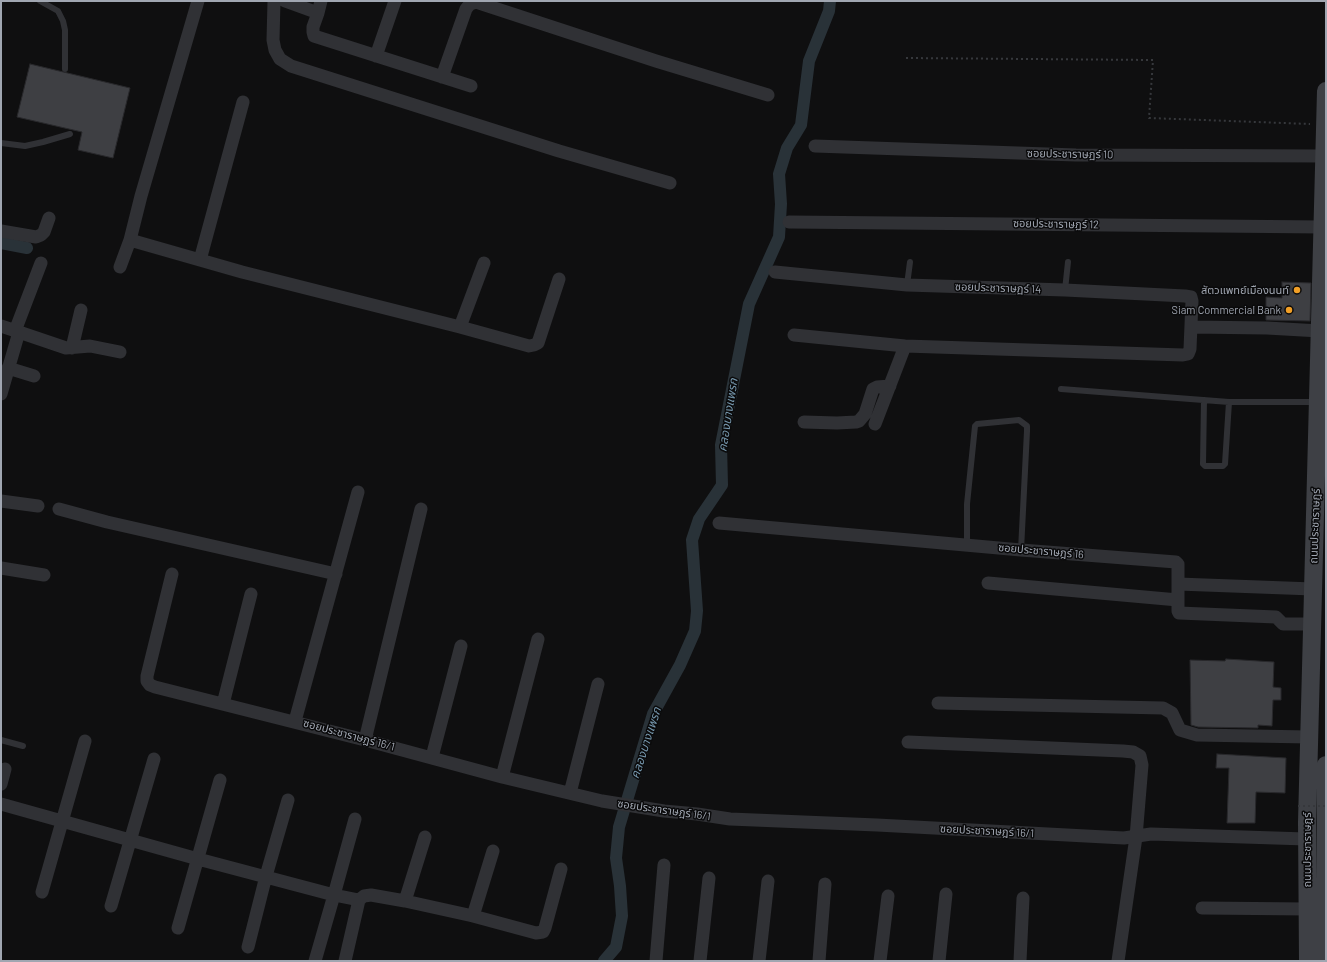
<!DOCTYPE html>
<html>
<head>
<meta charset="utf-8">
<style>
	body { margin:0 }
	#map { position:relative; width:1327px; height:962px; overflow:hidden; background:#0f0f10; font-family:Barlow,sans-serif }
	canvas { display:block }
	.frame { position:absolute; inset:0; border:2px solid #a0a6b1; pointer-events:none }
</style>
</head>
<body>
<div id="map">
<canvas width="1327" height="962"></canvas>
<div class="frame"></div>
</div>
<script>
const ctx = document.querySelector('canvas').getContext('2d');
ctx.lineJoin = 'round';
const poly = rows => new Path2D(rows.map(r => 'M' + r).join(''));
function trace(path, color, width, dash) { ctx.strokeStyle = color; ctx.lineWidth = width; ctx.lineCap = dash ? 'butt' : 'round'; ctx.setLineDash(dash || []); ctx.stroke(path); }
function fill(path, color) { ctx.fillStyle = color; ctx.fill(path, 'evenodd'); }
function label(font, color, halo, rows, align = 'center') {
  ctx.font = font + ' Barlow,"Noto Sans Thai",sans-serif'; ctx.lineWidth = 3; ctx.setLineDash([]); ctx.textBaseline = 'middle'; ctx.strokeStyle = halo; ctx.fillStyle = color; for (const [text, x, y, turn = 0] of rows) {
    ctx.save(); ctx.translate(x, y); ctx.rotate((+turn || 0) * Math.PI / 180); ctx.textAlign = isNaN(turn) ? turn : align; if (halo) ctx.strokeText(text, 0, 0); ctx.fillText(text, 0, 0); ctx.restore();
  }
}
const canal = poly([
	[1,243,27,248],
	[604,961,616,947,622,916,620,886,616,858,619,827,653,714,680,665,695,631,697,611,692,540,699,519,722,485,721,445,749,304,779,237,781,204,779,174,787,148,801,125,809,61,829,11,830,1]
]);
const building = poly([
	[30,64,130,88,113,158,78,150,82,132,17,117,30,64],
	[1282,282,1311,283,1310,321,1266,320,1266,297,1282,298,1282,282],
	[1226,659,1274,662,1273,687,1281,688,1281,700,1273,700,1272,726,1258,725,1258,728,1198,727,1191,725,1190,660,1225,661,1226,659],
	[1217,754,1286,758,1285,793,1256,792,1255,823,1227,823,1229,768,1216,768,1217,754]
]);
const path = poly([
	[906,58,1153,60,1149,118,1310,124]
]);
const lane = poly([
	[40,1,58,11,63,21,65,30,65,69],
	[1,143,25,146,43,142,70,134],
	[907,285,910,262],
	[1065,290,1068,262],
	[1061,389,1229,402,1317,402],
	[1204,400,1203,464,1205,466,1223,466,1225,464,1229,402],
	[967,545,967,504,975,426,977,424,1019,420,1027,426,1027,431,1021,550],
	[1,740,23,746]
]);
const street = poly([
	[274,1,273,40,275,50,280,59,291,66,559,151,670,183],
	[285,1,318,13,321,1],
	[318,13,313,27,313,32,314,36,471,86],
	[376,56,395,1],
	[442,77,466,9,470,4,476,2,656,61,768,95],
	[815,146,1076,155,1324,156],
	[789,222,1322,227],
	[1,231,36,237,41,235,44,232,49,218],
	[130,240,242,272,460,327,484,263],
	[200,260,243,102],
	[120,267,130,240,141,196,198,1],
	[775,272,907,285,1065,290,1185,296,1191,297,1192,301,1190,349,1188,354,1183,355,905,346,794,335],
	[1,326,66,348,90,346,120,352],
	[460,327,529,346,534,345,538,343,559,279],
	[1192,327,1267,328,1320,331],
	[15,331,41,263],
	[72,348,81,310],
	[8,368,34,376],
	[1,394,19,332],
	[804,422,837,423,856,422,859,421,865,414,873,389,877,387,890,386],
	[875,424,905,346],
	[1,501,38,506],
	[59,509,107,522,336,574],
	[719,523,1021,550,1176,562,1178,564,1178,611,1179,613,1276,617,1283,624,1312,624],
	[1,568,44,575],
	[172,574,147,676,147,681,150,685,155,687,365,740,502,777,602,801,664,811,697,814,730,819,877,825,1124,838,1151,834,1306,839],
	[988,583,1178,600],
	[1178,584,1313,589],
	[938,703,1163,708,1172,713,1180,730,1197,735,1309,737],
	[223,704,251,594],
	[295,721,358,492],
	[365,740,421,509],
	[908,742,1123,751,1133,752,1140,756,1142,765,1136,837,1118,961],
	[432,757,461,646],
	[502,777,538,639],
	[1,784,5,769],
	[570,793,598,684],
	[1,804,198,859,334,895,359,900,364,896,371,895,405,901,473,916,536,933,543,932,545,928,561,869],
	[42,892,85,741],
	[405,901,425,837],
	[111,906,154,759],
	[1202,908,1307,909],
	[473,916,493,851],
	[178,928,220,780],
	[248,947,266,876,288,800],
	[315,961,334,895,355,819],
	[345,961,359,900],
	[656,961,664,865],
	[700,961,709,878],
	[759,961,768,881],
	[819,961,825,884],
	[880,961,888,896],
	[939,961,946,894],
	[1020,961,1023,898]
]);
const secondary = poly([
	[1308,961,1307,822,1326,91],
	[1325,961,1326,765]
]);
const pathBridge = poly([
	[1298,806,1326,806]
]);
const markers = [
	[1297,290,4,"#f19f26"],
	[1289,310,4,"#f19f26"]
];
const streetNames = [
	["ซอยประชาราษฏร์ 10",1070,154,1],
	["ซอยประชาราษฏร์ 12",1056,224,1],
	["ซอยประชาราษฏร์ 14",998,288,2],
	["ถนนประชาราษฎร์",1315,526,-88],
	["ซอยประชาราษฎร์ 16",1041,551,5],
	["ซอยประชาราษฎร์ 16/1",349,735,15],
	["ซอยประชาราษฎร์ 16/1",664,810,8],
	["ซอยประชาราษฎร์ 16/1",987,831,3],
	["ถนนประชาราษฎร์",1307,850,-90]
];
const poiNames = [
	["สัตวแพทย์เมืองนนท์",1289,290],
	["Siam Commercial Bank",1281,310]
];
const waterNames = [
	["คลองบางแพรก",728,415,-81],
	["คลองบางแพรก",646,743,-72]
];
trace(canal, '#293238', 12);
fill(building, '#3e3f43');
trace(building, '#29292c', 1);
trace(path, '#36383c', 2, [2, 3]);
trace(lane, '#303135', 6);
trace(street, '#303135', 13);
trace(secondary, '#3e4045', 18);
trace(pathBridge, '#36383c', 2, [2, 3]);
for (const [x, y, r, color] of markers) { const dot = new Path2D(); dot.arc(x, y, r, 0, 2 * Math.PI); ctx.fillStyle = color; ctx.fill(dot); trace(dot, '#0a0a0b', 1.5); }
label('11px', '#a0a6b1', '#0a0a0b', streetNames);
label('11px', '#a0a6b1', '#0a0a0b', poiNames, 'right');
label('italic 12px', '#7697ad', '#0a0a0b', waterNames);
</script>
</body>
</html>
